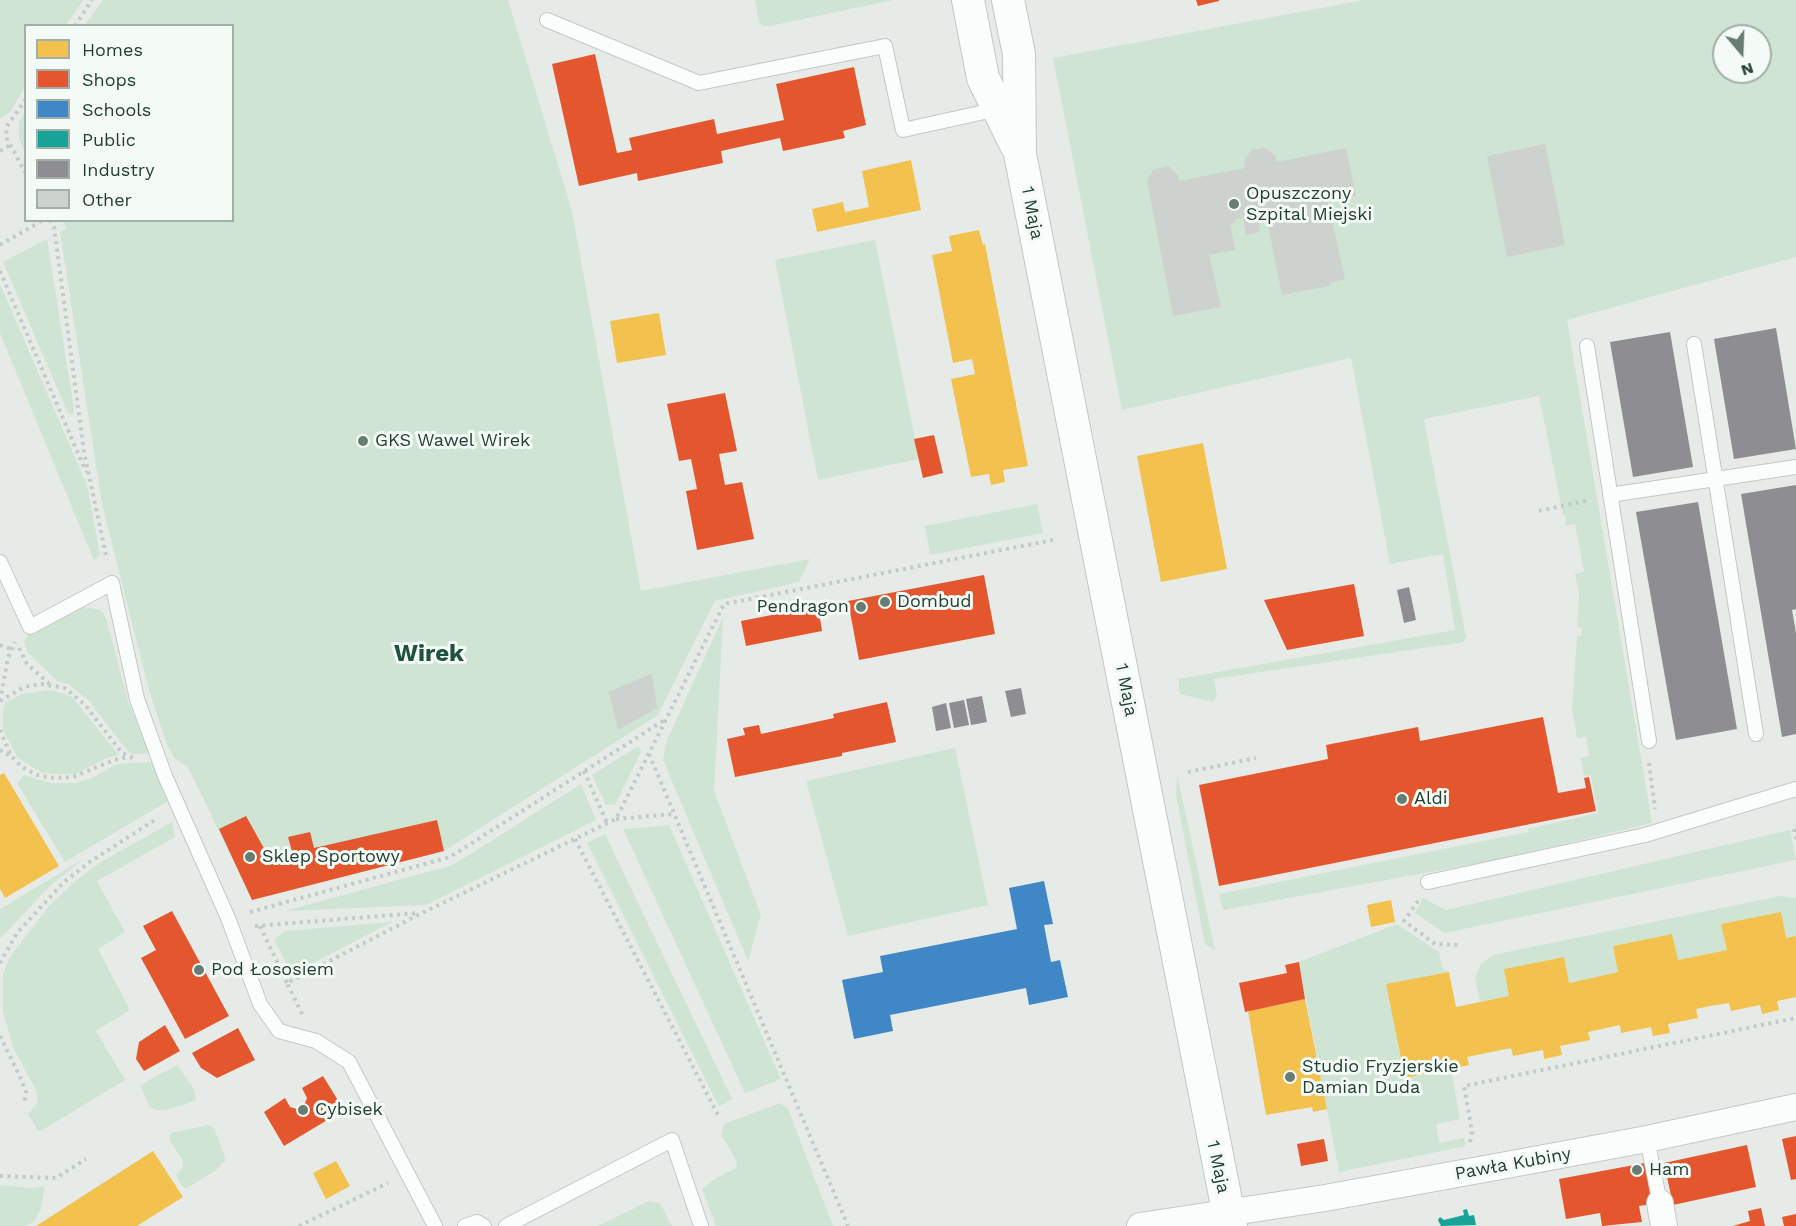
<!DOCTYPE html>
<html>
<head>
<meta charset="utf-8">
<style>
	body { margin:0 }
	#map { position:relative; width:1796px; height:1226px; overflow:hidden; background:#e6ebe8; font-family:"Work Sans",sans-serif }
	canvas { display:block }
	.legend { position:absolute; left:24px; top:24px; width:210px; height:198px; box-sizing:border-box; background:#f4faf6; border:2px solid #a0b0a8; margin:0; padding:8px 10px; list-style:none; font-size:18px; color:#234033 }
	.legend li { display:flex; align-items:center; gap:12px; height:30px }
	.legend b { width:30px; border:2px solid #a0b0a8 }
	.north { position:absolute; left:1712px; top:24px; width:60px; height:60px; box-sizing:border-box; background:#f4faf6; border:2px solid #a0b0a8; border-radius:50%; rotate:161deg; font-size:16px; font-weight:700; line-height:24px; text-align:center; color:#234033 }
	.north::after { content:''; display:block; margin:auto; width:21px; height:27px; background:#677c72; clip-path:polygon(50% 0,100% 100%,50% 72%,0 100%) }
</style>
</head>
<body>
<div id="map">
<canvas width="1796" height="1226"></canvas>
<ul class="legend">
<li><b style="height:16px;background:#f2c14e"></b>Homes</li>
<li><b style="height:16px;background:#e4572e"></b>Shops</li>
<li><b style="height:16px;background:#3f88c5"></b>Schools</li>
<li><b style="height:16px;background:#17a398"></b>Public</li>
<li><b style="height:16px;background:#8d8d92"></b>Industry</li>
<li><b style="height:16px;background:#cdd2cf"></b>Other</li>
</ul>
<div class="north">N</div>
</div>
<script>
const ctx = document.querySelector('canvas').getContext('2d');
ctx.lineJoin = 'round';
function fill(path, color) { ctx.fillStyle = color; ctx.fill(path, 'evenodd'); }
const poly = rows => new Path2D(rows.map(r => 'M' + r).join(''));
function trace(path, color, width, dash) { ctx.strokeStyle = color; ctx.lineWidth = width; ctx.lineCap = dash ? 'butt' : 'round'; ctx.setLineDash(dash || []); ctx.stroke(path); }
function label(font, color, halo, rows, align = 'center') {
  ctx.font = font + ' "Work Sans",sans-serif'; ctx.lineWidth = 6; ctx.setLineDash([]); ctx.textBaseline = 'middle'; ctx.strokeStyle = halo; ctx.fillStyle = color; for (const [text, x, y, turn = 0] of rows) {
    ctx.save(); ctx.translate(x, y); ctx.rotate((+turn || 0) * Math.PI / 180); ctx.textAlign = isNaN(turn) ? turn : align; if (halo) ctx.strokeText(text, 0, 0); ctx.fillText(text, 0, 0); ctx.restore();
  }
}
const green = poly([
	[0,0,83,0,66,25,26,26,25,86,11,111,0,119],
	[103,0,508,0,572,211,641,591,810,559,799,582,715,601,658,715,444,851,252,900,188,767,176,760,167,745,149,690,102,504,60,232,67,228,63,221,232,220,232,26,85,25],
	[755,0,893,0,770,26,763,26,759,22],
	[1364,0,1796,0,1796,257,1567,320,1652,823,1496,860,1223,910,1219,894,1528,832,1528,829,1598,813,1591,775,1584,776,1581,758,1589,756,1586,737,1577,738,1572,708,1577,636,1581,636,1582,628,1577,627,1579,594,1575,574,1584,572,1575,524,1565,526,1566,515,1563,515,1539,396,1424,419,1466,637,1464,642,1214,679,1217,696,1213,702,1180,694,1178,679,1455,630,1443,554,1390,564,1351,358,1122,410,1053,58],
	[1724,36,1760,36,1760,72,1724,72],
	[25,112,25,151,19,139,19,122],
	[47,239,74,409,73,415,68,413,3,262],
	[875,240,919,459,818,480,775,260],
	[0,284,87,485,100,554,94,561,0,333],
	[1037,504,1043,533,930,555,925,526],
	[83,607,101,610,106,618,128,701,149,752,144,754,132,754,127,750,89,701,68,684,57,681,27,652,24,641,31,632],
	[723,617,714,791,761,915,748,961,663,760,667,740],
	[52,690,72,697,119,755,107,758,75,774,56,774,40,772,18,758,3,730,3,708,5,703,22,694],
	[637,747,642,750,615,805,606,805,592,775],
	[955,748,988,905,848,936,806,781],
	[149,762,152,763,168,801,65,862,17,783,24,775,50,783,76,783,94,777,117,764],
	[1177,774,1215,950,1205,944,1176,795],
	[581,784,596,820,426,905,285,911,453,865],
	[172,822,175,837,97,881,125,932,98,949,130,1010,96,1031,125,1080,39,1132,28,1114,38,1102,36,1090,13,1047,3,1012,3,974,10,957,49,906,74,882,101,862],
	[669,825,781,1079,745,1093,623,829],
	[1790,830,1796,860,1444,933,1415,913,1423,898,1446,910],
	[605,834,732,1099,719,1107,587,843],
	[85,858,50,886,0,939,0,909],
	[1780,896,1796,898,1796,936,1786,938,1780,912,1722,924,1727,950,1678,960,1672,934,1613,946,1618,972,1569,983,1563,957,1504,969,1509,996,1480,1002,1475,978,1481,964,1493,955],
	[392,922,292,974,274,940,285,931],
	[1397,924,1439,952,1443,970,1449,972,1386,984,1405,1078,1451,1069,1460,1119,1436,1124,1439,1143,1464,1138,1466,1146,1339,1172,1299,962],
	[177,1065,194,1089,196,1100,167,1110,155,1110,150,1107,141,1087,145,1082],
	[780,1103,788,1109,833,1226,716,1226,702,1189,716,1178,736,1168,737,1162,721,1134,724,1124],
	[208,1125,214,1128,226,1160,215,1171,187,1188,182,1186,176,1175,182,1169,183,1161,169,1139,171,1133],
	[0,1185,30,1188,45,1186,41,1209,34,1221,27,1226,0,1226],
	[649,1201,660,1203,672,1226,598,1226]
]);
const homes = poly([
	[911,160,921,210,817,232,812,209,843,202,845,212,869,207,862,171],
	[979,230,983,245,985,244,1028,466,1003,470,1005,482,991,485,989,474,971,477,951,379,975,374,972,359,953,363,932,255,952,251,949,236],
	[659,313,666,355,617,363,610,321],
	[1203,443,1227,569,1161,582,1137,456],
	[4,773,59,866,5,898,0,889,0,775],
	[1391,900,1395,922,1371,927,1367,905],
	[1781,912,1786,938,1796,936,1796,997,1777,1001,1779,1010,1762,1014,1760,1005,1731,1011,1729,1003,1710,1006,1696,1009,1698,1018,1668,1024,1670,1033,1653,1036,1651,1027,1621,1033,1620,1025,1588,1032,1590,1040,1560,1046,1562,1055,1544,1059,1543,1050,1513,1056,1511,1048,1467,1057,1469,1065,1405,1078,1386,984,1449,972,1456,1007,1509,996,1504,969,1564,957,1569,983,1592,978,1618,972,1613,946,1672,934,1678,960,1727,950,1721,924],
	[1305,999,1327,1109,1313,1112,1312,1107,1266,1115,1248,1011],
	[153,1151,183,1197,137,1226,36,1226],
	[336,1161,350,1186,326,1199,313,1173]
]);
const shops = poly([
	[1196,0,1219,0,1219,1,1198,6],
	[595,54,617,153,632,150,629,138,714,119,717,134,784,120,776,84,854,67,866,125,843,131,845,138,783,151,780,138,721,151,723,163,638,181,637,173,579,186,552,64],
	[725,393,737,451,719,454,725,485,742,482,754,539,697,550,686,491,697,489,691,459,679,461,667,404],
	[934,435,943,473,923,478,914,439],
	[984,575,995,634,859,660,848,601],
	[1354,584,1364,636,1287,650,1264,600],
	[818,606,822,631,746,646,741,621],
	[887,702,896,742,842,753,842,756,735,777,727,739,745,735,743,728,759,725,761,734,834,718,833,714],
	[1543,717,1558,793,1586,788,1584,778,1589,777,1596,811,1219,886,1199,785,1328,759,1326,745,1418,727,1420,741],
	[246,816,271,861,293,855,288,837,310,832,314,848,437,820,444,851,252,900,219,829],
	[172,911,229,1016,185,1039,141,958,156,950,143,926],
	[1299,962,1305,999,1245,1012,1239,983,1287,973,1285,965],
	[165,1025,180,1051,144,1071,136,1059,139,1042],
	[238,1028,255,1060,217,1078,201,1068,192,1053],
	[323,1076,344,1110,284,1146,264,1112,285,1098,290,1107,297,1109,305,1103,307,1098,302,1088],
	[1796,1136,1796,1179,1791,1180,1782,1139],
	[1324,1139,1328,1161,1301,1166,1297,1144],
	[1747,1145,1756,1187,1673,1205,1664,1163],
	[1645,1163,1652,1204,1639,1206,1642,1222,1602,1226,1600,1213,1566,1219,1559,1179],
	[1761,1208,1765,1226,1733,1226,1750,1221,1748,1211],
	[1796,1214,1796,1226,1784,1226,1782,1217]
]);
const schools = poly([
	[1044,881,1053,924,1044,925,1051,962,1060,960,1068,997,1029,1005,1026,988,890,1015,893,1031,854,1039,842,980,883,972,880,956,1017,929,1009,888]
]);
const public = poly([
	[1467,1209,1469,1216,1474,1215,1476,1225,1441,1226,1438,1220,1440,1217,1444,1220,1464,1215,1463,1210]
]);
const industry = poly([
	[1776,328,1796,449,1734,459,1714,339],
	[1670,332,1693,467,1633,477,1610,342],
	[1796,485,1796,609,1792,610,1796,633,1796,734,1782,737,1741,494],
	[1698,502,1737,729,1676,740,1636,512],
	[1409,587,1416,620,1404,623,1397,590],
	[1021,688,1026,714,1011,717,1005,691],
	[982,696,987,722,971,725,966,699],
	[964,700,969,725,954,728,949,703],
	[946,703,951,728,936,731,932,707]
]);
const building = poly([
	[1545,144,1565,245,1507,257,1487,156],
	[1265,148,1275,155,1277,162,1346,148,1356,196,1328,202,1345,279,1329,283,1329,286,1282,295,1266,214,1258,215,1260,232,1246,235,1243,218,1234,219,1235,223,1230,224,1235,250,1209,255,1221,307,1173,316,1147,181,1153,170,1168,166,1178,175,1179,181,1245,168,1244,162,1251,150],
	[652,673,657,708,618,730,609,692]
]);
const path = poly([
	[75,26,92,0],
	[26,99,7,126,6,137,26,174],
	[0,151,10,145],
	[50,220,54,227,84,452,107,560],
	[0,245,43,220],
	[0,271,86,472],
	[1539,511,1589,500],
	[0,645,11,649],
	[19,648,27,664,52,686],
	[0,701,24,687,41,684,65,688,85,705,122,753,133,758],
	[0,701,8,658,15,642],
	[0,730,11,756,22,767,37,775,54,778,73,777,114,760,129,757],
	[0,750,10,756],
	[649,754,848,1226],
	[1649,763,1655,809],
	[584,771,607,823],
	[1188,772,1256,758],
	[616,819,673,814],
	[1794,829,1796,839],
	[575,839,718,1115],
	[1418,901,1404,921,1435,944,1459,945],
	[250,912,450,857,666,719],
	[255,926,418,913],
	[260,926,287,983],
	[0,963,17,933,64,882,91,861,158,818],
	[302,1014,287,983,422,913,616,819,724,604,1053,540],
	[0,1036,22,1081,26,1092,24,1102],
	[1470,1142,1472,1132,1464,1086,1796,1018],
	[0,1176,56,1178,86,1159],
	[299,1226,388,1183]
]);
const service = poly([
	[547,20,699,83,885,46,903,130,998,109],
	[1694,344,1756,734],
	[1587,346,1649,741],
	[1610,495,1796,467],
	[0,562,30,627,112,583,137,699,165,776,228,918,260,1004,279,1031,316,1041,349,1062,435,1226],
	[1428,882,1645,835,1796,789],
	[1647,1139,1660,1203],
	[465,1226,477,1222,484,1226],
	[506,1226,672,1140,701,1226]
]);
const minor = poly([
	[1660,1203,1664,1226],
	[1140,1226,1325,1198,1501,1166,1647,1139,1796,1107]
]);
const tertiary = poly([
	[968,0,983,78,1016,145],
	[1008,0,1019,54,1020,154,1231,1226]
]);
const markers = [
	[1234,204,6,"#677c72"],
	[363,441,6,"#677c72"],
	[885,602,6,"#677c72"],
	[861,607,6,"#677c72"],
	[1402,799,6,"#677c72"],
	[250,857,6,"#677c72"],
	[199,970,6,"#677c72"],
	[1290,1077,6,"#677c72"],
	[303,1110,6,"#677c72"],
	[1637,1170,6,"#677c72"]
];
const poiNames = [
	["Opuszczony",1246,194],
	["Szpital Miejski",1246,215],
	["GKS Wawel Wirek",375,441],
	["Dombud",897,602],
	["Pendragon",849,607,"right"],
	["Aldi",1414,799],
	["Sklep Sportowy",262,857],
	["Pod Łososiem",211,970],
	["Studio Fryzjerskie",1302,1067],
	["Damian Duda",1302,1088],
	["Cybisek",315,1110],
	["Ham",1649,1170]
];
const streetNames = [
	["1 Maja",1032,213,79],
	["1 Maja",1126,690,79],
	["Pawła Kubiny",1513,1164,-10],
	["1 Maja",1218,1167,78]
];
const districtNames = [
	["Wirek",429,654]
];
fill(green, '#cfe4d2');
fill(homes, '#f2c14e');
fill(shops, '#e4572e');
fill(schools, '#3f88c5');
fill(public, '#17a398');
fill(industry, '#8d8d92');
fill(building, '#cdd2cf');
trace(service, '#c3c8c5', 16);
trace(minor, '#c3c8c5', 28);
trace(tertiary, '#c3c8c5', 34);
trace(path, '#c2cbc6', 4, [3, 4.5]);
trace(service, '#fbfcfc', 14);
trace(minor, '#fbfcfc', 26);
trace(tertiary, '#fbfcfc', 32);
for (const [x, y, r, color] of markers) { const dot = new Path2D(); dot.arc(x, y, r, 0, 2 * Math.PI); ctx.fillStyle = color; ctx.fill(dot); trace(dot, '#f4faf6', 2); }
label('18px', '#234033', '#f4faf6', poiNames, 'left');
label('18px', '#234033', '#f4faf6', streetNames);
label('bold 24px', '#1e523e', '#f4faf6', districtNames);
</script>
</body>
</html>
